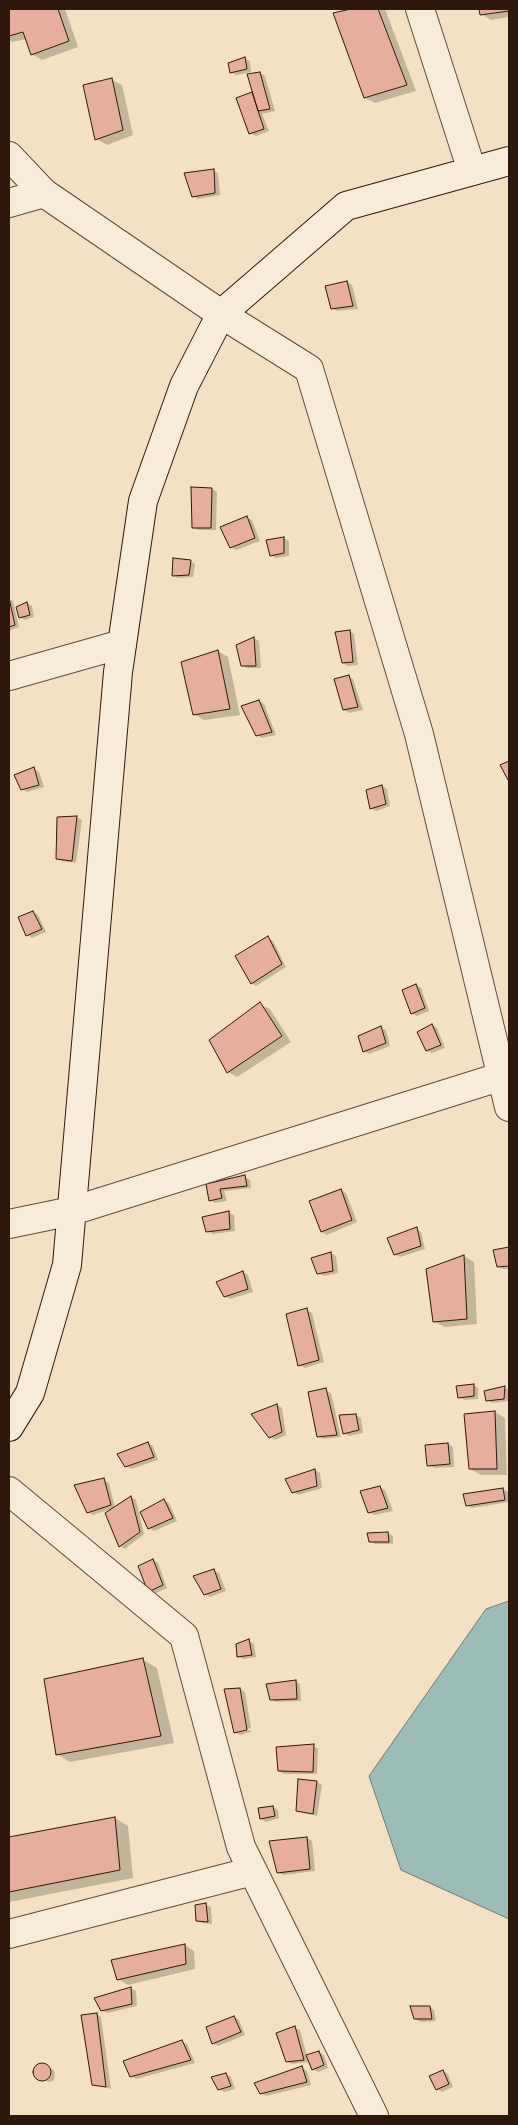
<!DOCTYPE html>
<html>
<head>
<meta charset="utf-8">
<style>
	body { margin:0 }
	#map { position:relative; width:518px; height:2125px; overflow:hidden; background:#f4e1c4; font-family:Vollkorn,serif }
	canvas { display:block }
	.frame { position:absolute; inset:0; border:10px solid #2f170c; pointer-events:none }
</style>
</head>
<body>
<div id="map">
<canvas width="518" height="2125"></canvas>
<div class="frame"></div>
</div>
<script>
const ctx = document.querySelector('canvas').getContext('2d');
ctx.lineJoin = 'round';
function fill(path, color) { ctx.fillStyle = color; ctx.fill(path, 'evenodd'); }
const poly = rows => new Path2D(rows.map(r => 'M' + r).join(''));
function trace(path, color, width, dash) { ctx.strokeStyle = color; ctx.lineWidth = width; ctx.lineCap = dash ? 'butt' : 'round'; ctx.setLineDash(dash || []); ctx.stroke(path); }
const water = poly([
	[509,1601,509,1919,401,1870,369,1776,486,1609,509,1601]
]);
const shadow = poly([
	[9,9,65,9,78,47,42,60,32,54,27,39,12,42,9,40],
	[355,9,385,9,416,91,375,103,365,98,335,14],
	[480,9,509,9,509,17,491,20,481,14],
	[245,58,250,61,251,72,236,75,231,72],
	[260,73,265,76,275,111,262,114,269,131,256,136,250,133,238,99,254,93],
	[112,80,122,85,133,135,107,145,97,139],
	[213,170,218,173,220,195,198,199,193,196],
	[347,282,352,285,358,309,337,311,332,308,326,287],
	[212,489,217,492,216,530,198,530,193,527],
	[247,517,252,520,260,541,236,550,231,547],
	[284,538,289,541,289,556,276,558,271,555,267,541],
	[190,561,195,564,193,577,178,578,174,576],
	[9,599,13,601,19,627,9,631],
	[27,603,32,606,34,617,25,620,20,617,17,608],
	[349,631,354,634,358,665,348,666,343,663],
	[254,638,259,641,261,668,247,668,242,665,237,646],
	[218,651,228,657,240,715,204,720,194,714,182,663],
	[348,676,353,679,363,710,349,713,344,710],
	[259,701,264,704,276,735,262,738,257,735],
	[34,769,39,772,44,787,27,792,22,789],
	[382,786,387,789,390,806,376,811,371,808],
	[77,817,82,820,76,863,62,861,57,858],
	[33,912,38,915,46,932,32,938,27,935],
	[268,938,273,941,286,967,256,986,251,983],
	[416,985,421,988,429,1011,417,1016,412,1014,403,991],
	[260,1004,270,1009,291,1042,237,1077,228,1072],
	[432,1025,437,1028,445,1048,432,1053,427,1050],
	[381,1028,386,1030,390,1046,369,1054,364,1051],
	[245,1177,250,1180,251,1188,224,1191,227,1201,215,1203,210,1200,208,1185],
	[341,1190,346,1193,357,1222,327,1235,322,1232,310,1202],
	[229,1213,234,1215,235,1231,213,1234,208,1231,204,1218],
	[416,1229,421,1232,425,1249,400,1257,395,1254],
	[509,1248,509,1269,503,1269,498,1266,495,1251],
	[331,1253,336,1256,338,1273,324,1276,318,1273],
	[464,1256,474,1262,477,1324,445,1327,435,1322],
	[243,1272,248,1275,253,1292,230,1299,225,1296],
	[307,1310,312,1313,324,1362,305,1368,300,1365],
	[473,1385,478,1388,478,1399,465,1400,460,1397],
	[505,1388,509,1390,509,1401,492,1403,487,1400,485,1392],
	[325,1390,331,1393,341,1437,323,1439,318,1436],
	[277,1405,282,1408,286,1435,275,1440,270,1437],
	[495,1412,505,1418,507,1475,481,1475,470,1469],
	[356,1415,361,1418,363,1433,349,1436,344,1433],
	[148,1443,153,1446,158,1460,131,1469,126,1466],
	[448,1444,453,1447,454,1467,434,1468,429,1465],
	[315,1470,320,1473,322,1488,298,1495,293,1492],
	[103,1480,109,1483,115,1508,131,1497,136,1500,144,1534,125,1549,120,1546,111,1509,93,1515,88,1512],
	[380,1487,385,1490,393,1511,374,1515,369,1512],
	[503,1489,508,1492,509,1502,472,1508,467,1505],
	[164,1500,169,1503,177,1521,154,1531,149,1528],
	[388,1533,393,1536,393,1544,375,1544,370,1541],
	[153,1560,158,1563,167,1588,154,1594,149,1592],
	[213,1570,219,1573,226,1591,210,1597,205,1594],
	[249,1641,254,1644,256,1657,243,1659,238,1656,237,1645],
	[143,1660,157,1668,174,1743,70,1762,57,1754],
	[295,1681,300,1684,301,1701,276,1702,271,1699],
	[240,1689,245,1692,251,1728,237,1731,237,1733,251,1730,251,1732,240,1735,235,1732],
	[313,1746,318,1749,317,1774,284,1774,279,1771],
	[317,1782,322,1785,317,1816,298,1810],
	[273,1807,278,1810,279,1818,266,1822,261,1819],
	[115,1818,128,1826,133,1878,9,1902,9,1838],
	[307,1838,312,1841,315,1871,283,1875,278,1872],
	[206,1905,211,1907,212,1924,202,1923,197,1920,196,1906],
	[185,1945,194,1951,195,1969,128,1985,118,1979],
	[131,1988,136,1991,137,2006,107,2013,102,2010],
	[429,2007,434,2010,436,2021,421,2022,415,2019],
	[96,2014,101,2017,111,2089,93,2084],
	[234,2017,239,2020,245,2035,218,2046,213,2043],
	[295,2028,300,2030,307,2056,318,2052,324,2055,328,2068,318,2072,313,2069,310,2062,292,2064,287,2061],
	[182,2042,187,2044,195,2063,136,2079,131,2076],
	[41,2064,54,2070,55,2076,53,2081,49,2082,36,2076,34,2071],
	[302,2068,307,2071,311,2085,266,2096,261,2093],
	[443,2071,448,2074,453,2087,442,2092,437,2089],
	[226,2074,231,2077,235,2089,224,2092,219,2089]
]);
const building = poly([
	[9,9,58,9,69,41,31,55,23,32,9,36,9,9],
	[351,9,378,9,407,85,364,98,333,13,351,9],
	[479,9,509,9,509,11,480,15,479,9],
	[245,57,247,69,230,73,228,63,245,57],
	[260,72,270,109,258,111,247,74,260,72],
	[112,78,123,130,95,140,83,85,112,78],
	[252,92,264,129,249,134,236,98,252,92],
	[214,169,215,193,192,197,184,173,214,169],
	[347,281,353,306,331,309,325,286,347,281],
	[191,487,212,488,211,528,192,528,191,487],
	[247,516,255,538,230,548,220,527,247,516],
	[284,537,284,553,270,556,266,540,284,537],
	[173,558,191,560,189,575,172,576,173,558],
	[9,598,15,625,9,627,9,598],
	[27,602,30,615,19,618,16,607,27,602],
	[350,630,353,662,342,663,335,632,350,630],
	[254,637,256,666,241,666,236,645,254,637],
	[218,650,230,709,193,715,181,662,218,650],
	[349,675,358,707,343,710,334,679,349,675],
	[259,700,272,732,256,736,241,706,259,700],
	[509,761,509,780,508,780,500,765,509,761],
	[34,767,39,785,21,790,14,775,34,767],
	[382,785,386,804,370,809,366,790,382,785],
	[77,816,72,861,56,859,57,817,77,816],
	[33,911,42,929,26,936,18,917,33,911],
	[268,936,282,964,251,984,235,956,268,936],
	[416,984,425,1008,411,1014,402,990,416,984],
	[260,1002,282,1036,227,1073,209,1040,260,1002],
	[432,1024,441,1045,426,1051,417,1032,432,1024],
	[381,1026,386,1043,363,1052,358,1036,381,1026],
	[245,1175,247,1186,220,1189,222,1198,209,1201,206,1184,245,1175],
	[341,1189,352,1220,321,1232,309,1201,341,1189],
	[229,1211,230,1229,206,1232,202,1217,229,1211],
	[417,1227,421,1246,394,1255,387,1238,417,1227],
	[509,1247,509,1266,497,1267,493,1250,509,1247],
	[331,1252,333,1271,317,1274,311,1258,331,1252],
	[464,1255,467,1319,433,1322,426,1269,464,1255],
	[243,1271,248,1289,224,1297,216,1282,243,1271],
	[307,1308,319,1360,298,1366,286,1314,307,1308],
	[474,1384,474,1396,458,1398,456,1386,474,1384],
	[505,1386,504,1399,486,1401,484,1391,505,1386],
	[326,1388,337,1435,317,1437,308,1392,326,1388],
	[277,1404,282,1432,269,1438,251,1414,277,1404],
	[495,1411,497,1469,469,1469,464,1414,495,1411],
	[356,1414,359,1430,343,1434,339,1415,356,1414],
	[148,1442,154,1457,125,1467,117,1454,148,1442],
	[448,1443,450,1464,427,1466,425,1445,448,1443],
	[315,1469,317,1486,292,1493,285,1479,315,1469],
	[104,1478,111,1505,87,1513,74,1485,104,1478],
	[380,1486,388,1508,368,1513,360,1491,380,1486],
	[503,1488,505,1500,466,1506,463,1494,503,1488],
	[131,1496,140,1532,119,1547,105,1513,131,1496],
	[164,1499,173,1518,148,1529,140,1512,164,1499],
	[388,1532,389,1542,369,1542,367,1533,388,1532],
	[153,1559,163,1585,148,1592,138,1566,153,1559],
	[214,1569,221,1589,204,1595,193,1576,214,1569],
	[249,1639,252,1655,237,1657,236,1644,249,1639],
	[143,1658,161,1736,56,1755,44,1679,143,1658],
	[296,1680,297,1699,270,1700,266,1684,296,1680],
	[240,1688,247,1730,234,1733,224,1689,240,1688],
	[314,1744,313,1772,278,1771,276,1747,314,1744],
	[298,1779,317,1781,313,1814,296,1811,298,1779],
	[273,1806,275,1816,260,1819,258,1808,273,1806],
	[115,1817,120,1870,9,1892,9,1837,115,1817],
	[307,1837,310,1869,277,1873,269,1841,307,1837],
	[206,1903,208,1922,196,1921,195,1905,206,1903],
	[185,1944,186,1964,117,1980,111,1960,185,1944],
	[131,1987,132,2004,101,2011,94,1998,131,1987],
	[410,2006,430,2006,432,2019,414,2019,410,2006],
	[97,2013,106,2087,92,2085,81,2015,97,2013],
	[234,2016,241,2032,212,2044,206,2027,234,2016],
	[295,2026,304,2060,286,2062,276,2033,295,2026],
	[182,2040,191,2060,130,2077,123,2061,182,2040],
	[319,2051,324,2065,312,2070,306,2055,319,2051],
	'33 2072a9 9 0 1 1 18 0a9 9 0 1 1-18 0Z',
	[302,2066,307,2082,260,2094,254,2083,302,2066],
	[443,2070,449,2084,436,2090,429,2076,443,2070],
	[226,2073,231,2086,218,2090,211,2077,226,2073]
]);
const minor = poly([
	[420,9,472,171],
	[9,156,44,193,221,314,309,369,419,734,509,1107],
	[9,203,44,193],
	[9,676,122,644],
	[9,1224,72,1211,509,1074],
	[9,1491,184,1636,241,1847,374,2116],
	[9,1934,253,1871]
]);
const secondary = poly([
	[9,1427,30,1393,67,1265,118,672,143,501,184,386,221,314,346,206,509,161]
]);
fill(water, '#9cbdb7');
trace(water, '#707b73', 1);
fill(shadow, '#0003');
fill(building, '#e6ae9d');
trace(building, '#2f170c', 1);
trace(minor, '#604a3a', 30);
trace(secondary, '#2f170c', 30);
trace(minor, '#f8ecd9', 28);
trace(secondary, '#f8ecd9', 28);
</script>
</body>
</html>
